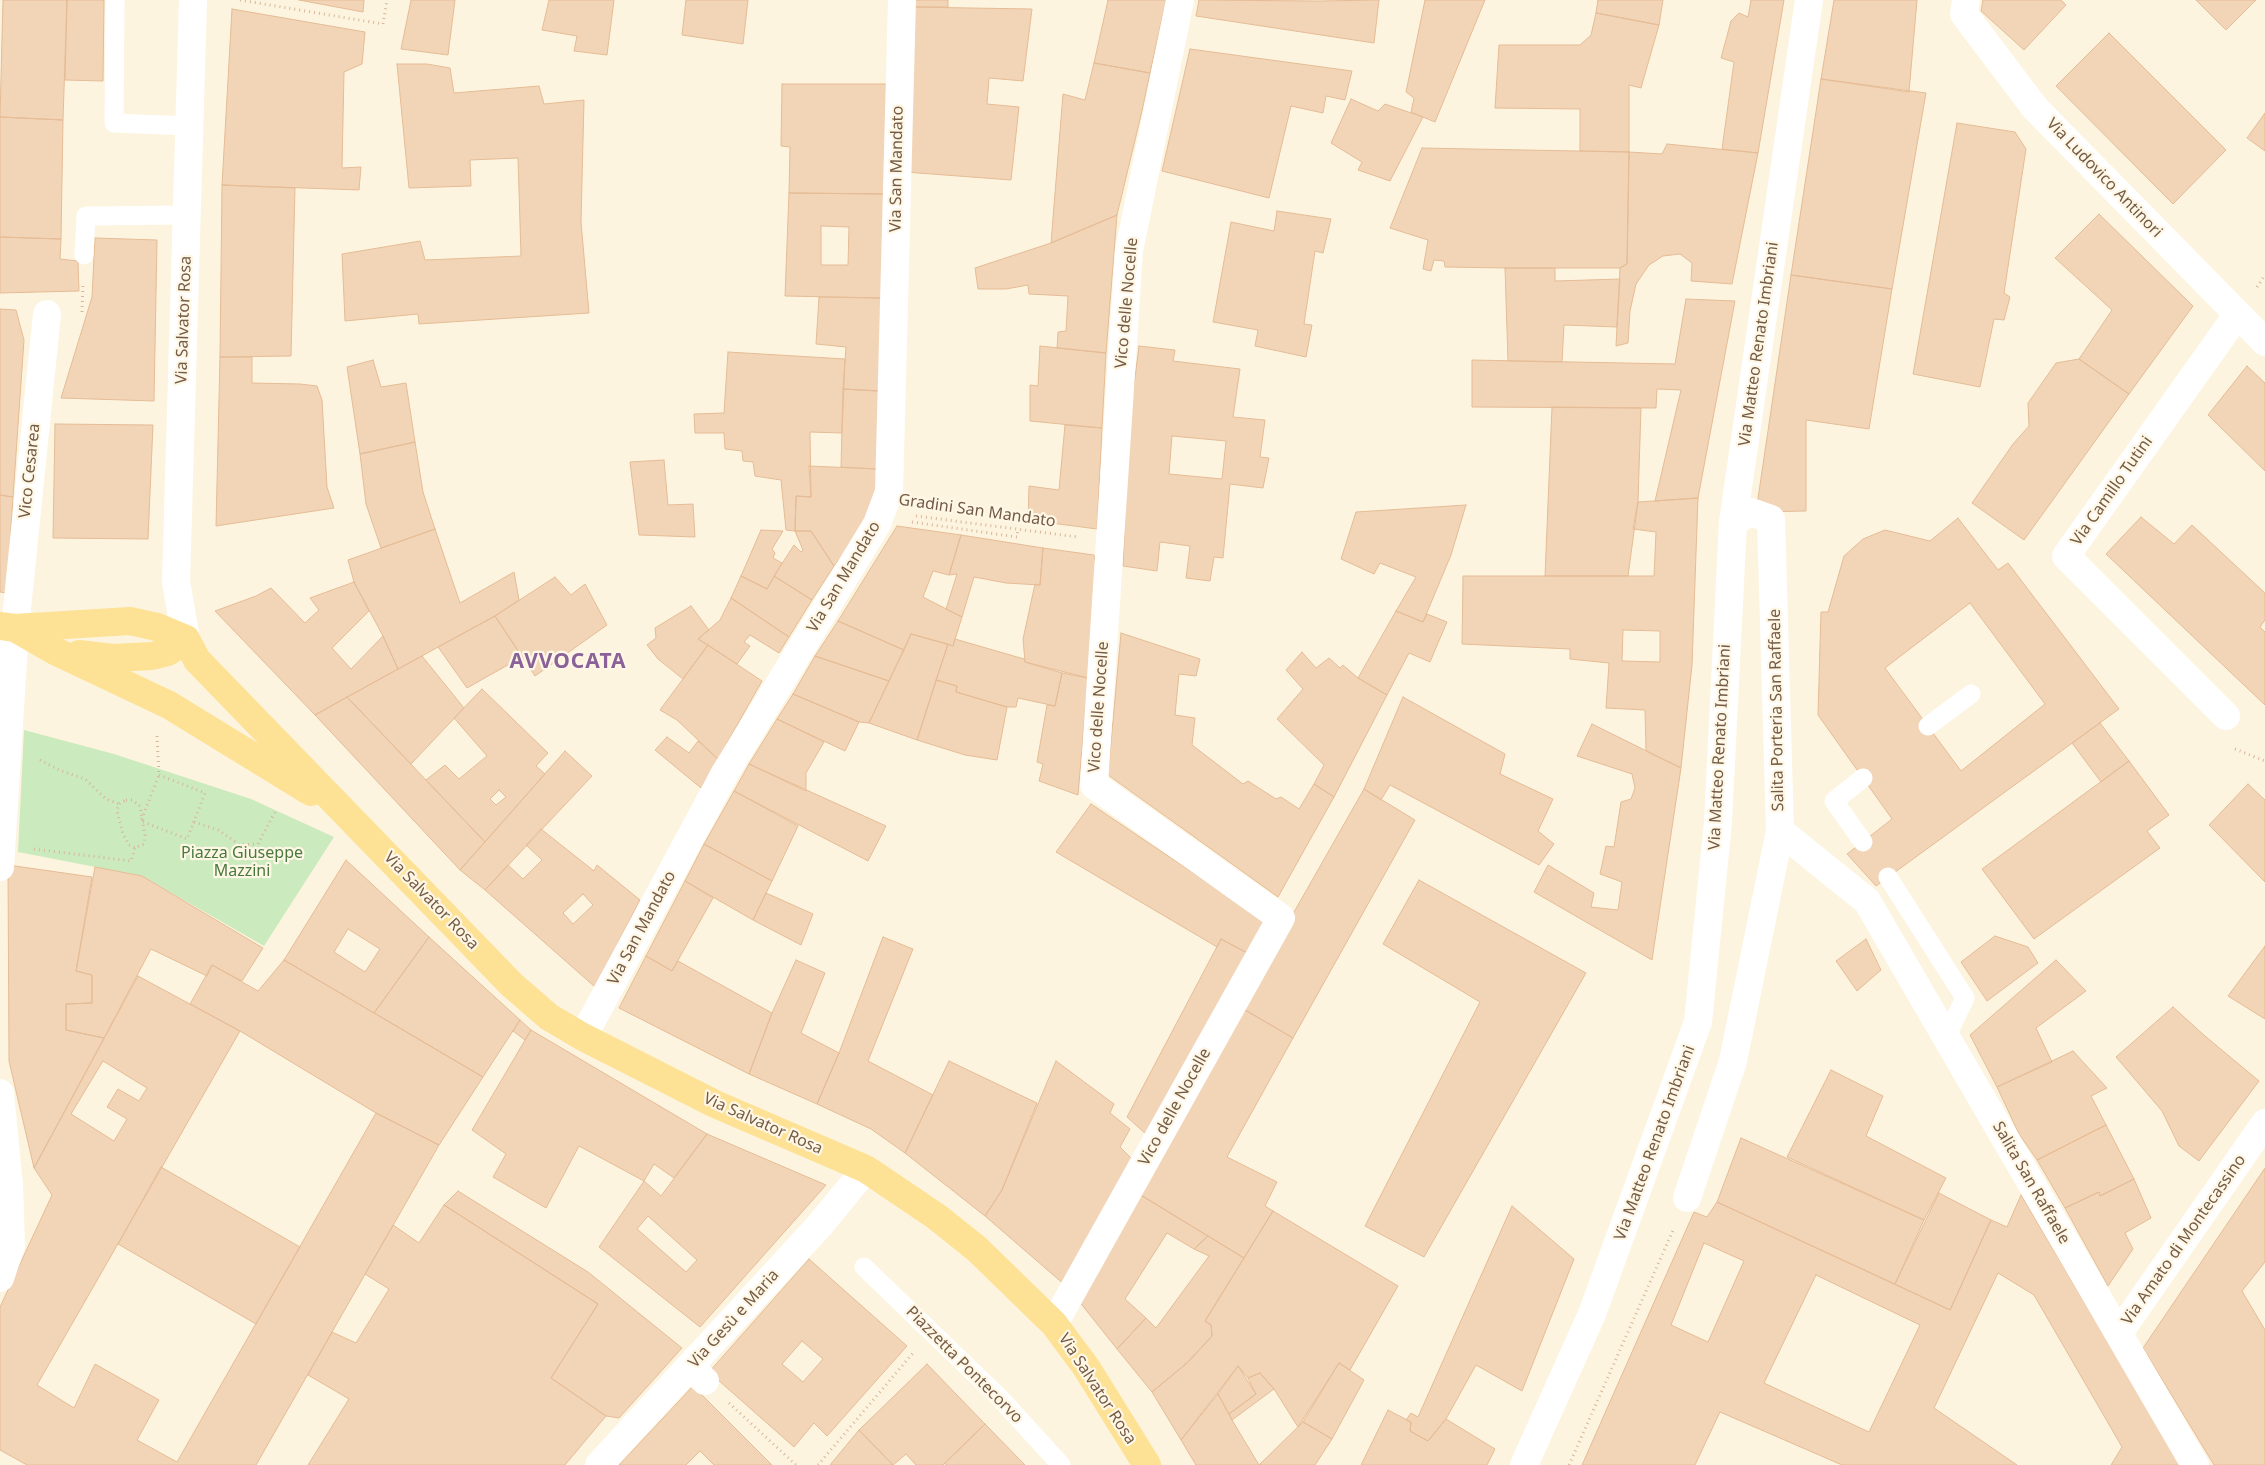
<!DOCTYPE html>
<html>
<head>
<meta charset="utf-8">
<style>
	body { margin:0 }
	canvas { display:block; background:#fdf4df }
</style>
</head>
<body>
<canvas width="2265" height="1465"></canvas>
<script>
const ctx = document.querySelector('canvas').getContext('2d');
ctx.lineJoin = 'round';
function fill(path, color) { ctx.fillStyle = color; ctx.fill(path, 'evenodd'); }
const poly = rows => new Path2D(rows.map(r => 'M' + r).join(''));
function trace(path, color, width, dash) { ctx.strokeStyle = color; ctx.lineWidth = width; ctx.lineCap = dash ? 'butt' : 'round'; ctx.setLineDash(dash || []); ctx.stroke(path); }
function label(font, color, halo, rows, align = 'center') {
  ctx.font = font + ' "Noto Sans",sans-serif'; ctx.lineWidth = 4.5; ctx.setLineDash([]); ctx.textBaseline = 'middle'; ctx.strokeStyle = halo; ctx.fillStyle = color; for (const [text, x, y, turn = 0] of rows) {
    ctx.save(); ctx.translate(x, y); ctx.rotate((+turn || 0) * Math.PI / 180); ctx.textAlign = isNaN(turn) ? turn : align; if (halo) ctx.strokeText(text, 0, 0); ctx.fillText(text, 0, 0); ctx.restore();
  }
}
const green = poly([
	[24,730,114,754,251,799,334,837,264,946,142,876,18,852]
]);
const building = poly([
	[3,0,67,0,63,120,0,117,3,0],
	[67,0,104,0,103,81,65,80,67,0],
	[299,0,364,0,363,12,299,0],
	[411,0,455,0,448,55,401,49,411,0],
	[549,0,614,0,607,55,574,51,577,36,542,30,549,0],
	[686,0,748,0,743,44,682,35,686,0],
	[910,0,948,0,948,7,910,7,910,0],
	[1108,0,1166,0,1150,73,1094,63,1108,0],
	[1199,0,1319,1,1379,0,1374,43,1196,16,1199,0],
	[1425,0,1485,0,1435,122,1411,112,1414,98,1406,92,1425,0],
	[1598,0,1663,0,1659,25,1596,13,1598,0],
	[1751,0,1784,0,1758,153,1722,149,1734,62,1721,58,1731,21,1739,13,1748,17,1751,0],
	[1834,0,1917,0,1909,92,1821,79,1834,0],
	[1983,0,2061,0,2066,5,2024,50,1981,11,1983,0],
	[2196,0,2256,0,2226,30,2196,0],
	[910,7,1032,9,1023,81,989,78,987,104,1019,107,1011,180,905,172,910,7],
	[232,9,365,32,362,64,344,72,342,168,361,167,359,190,222,185,232,9],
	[1596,13,1659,25,1641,88,1629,85,1629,152,1580,151,1580,109,1495,108,1499,45,1580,45,1591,35,1596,13],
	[2109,33,2226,150,2173,204,2056,86,2109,33],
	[1190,49,1352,71,1345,100,1326,96,1323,113,1291,106,1269,198,1162,171,1190,49],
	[1094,63,1150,73,1142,111,1117,215,1051,243,1063,94,1085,100,1094,63],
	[397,64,427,64,450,68,454,93,539,86,544,104,584,100,581,222,589,313,419,324,418,314,345,321,342,254,420,241,425,260,521,256,518,158,470,160,471,186,409,188,397,64],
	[1821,79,1926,93,1892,289,1791,275,1821,79],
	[782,84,890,84,885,194,789,193,790,147,781,146,782,84],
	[1351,99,1378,111,1385,104,1423,117,1390,181,1358,170,1362,162,1331,143,1351,99],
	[2265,113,2265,151,2247,138,2265,113],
	[0,117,63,120,61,239,0,237,0,117],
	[1957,123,2015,132,2026,149,2004,293,2010,297,2004,320,1994,319,1980,387,1913,374,1957,123],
	[1667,144,1758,153,1732,284,1691,281,1692,263,1680,254,1663,256,1649,265,1636,284,1630,311,1628,343,1616,346,1620,268,1627,264,1629,152,1662,154,1667,144],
	[1422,148,1629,152,1627,264,1620,268,1505,268,1445,267,1444,261,1434,260,1431,271,1423,269,1428,240,1390,228,1422,148],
	[222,185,295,188,291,356,220,357,222,185],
	[789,193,885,194,882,298,785,296,789,193],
	[821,226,849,227,848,265,821,265,821,226],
	[1277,211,1331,219,1323,253,1315,251,1304,324,1312,325,1306,357,1255,346,1258,330,1213,322,1231,222,1274,231,1277,211],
	[2099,214,2193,306,2129,394,2079,359,2112,310,2055,258,2099,214],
	[1117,215,1106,353,1057,348,1058,332,1066,331,1068,296,1029,294,1028,285,1006,289,978,289,975,268,1051,243,1117,215],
	[0,237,61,239,60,259,78,261,79,291,0,293,0,237],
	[95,238,157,240,154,401,61,398,92,297,95,238],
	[1505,268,1555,268,1555,281,1620,279,1617,327,1564,325,1562,362,1508,361,1505,268],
	[1791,275,1892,289,1869,429,1806,420,1806,511,1756,512,1791,275],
	[819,297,882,298,879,391,843,389,846,347,816,344,819,297],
	[1686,299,1735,301,1698,498,1655,501,1681,390,1657,389,1656,408,1472,407,1472,360,1675,364,1686,299],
	[0,309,16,310,24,340,13,497,0,495,0,309],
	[1040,346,1106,353,1102,428,1030,421,1030,385,1038,386,1040,346],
	[1139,346,1175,350,1173,361,1240,369,1233,417,1265,420,1260,457,1269,458,1263,488,1230,484,1223,558,1214,557,1210,581,1186,578,1190,546,1160,542,1157,571,1123,566,1129,424,1139,346],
	[1172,436,1226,441,1222,479,1169,474,1172,436],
	[728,352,845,359,842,433,810,432,811,497,796,496,795,531,786,530,781,480,755,476,753,462,743,461,742,451,725,449,724,433,695,433,694,414,724,413,728,352],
	[220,357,252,357,252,383,300,384,317,386,322,400,327,487,334,508,216,526,220,357],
	[2079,359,2129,394,2024,540,1972,503,2013,444,2029,426,2028,403,2056,363,2079,359],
	[373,360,381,387,406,383,415,442,360,454,347,367,373,360],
	[2247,366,2265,383,2265,471,2208,415,2247,366],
	[843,389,879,391,877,469,841,467,843,389],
	[1552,407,1641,408,1638,502,1628,576,1545,576,1552,407],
	[55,424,153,425,148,539,53,538,55,424],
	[1065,425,1102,428,1097,529,1028,520,1029,486,1059,490,1065,425],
	[415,442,423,492,435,529,381,548,366,504,360,454,415,442],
	[664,460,668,505,693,504,695,537,639,535,630,462,664,460],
	[809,466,877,469,874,515,834,566,811,531,795,531,796,496,811,497,809,466],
	[0,495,13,497,7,593,0,592,0,495],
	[1698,498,1692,665,1681,768,1646,751,1645,710,1606,708,1609,663,1570,659,1570,649,1462,644,1463,576,1654,576,1656,532,1633,529,1638,502,1698,498],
	[1623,630,1660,631,1660,662,1622,661,1623,630],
	[1466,505,1451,555,1423,622,1396,611,1416,577,1380,563,1374,574,1341,559,1356,512,1466,505],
	[2141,517,2174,544,2192,525,2265,593,2265,620,2260,627,2265,632,2265,705,2106,554,2141,517],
	[1958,518,1998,570,2008,563,2119,709,1876,886,1847,854,1892,819,1818,715,1821,612,1828,612,1844,556,1863,539,1885,530,1930,541,1958,518],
	[1970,603,2045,704,1961,771,1885,668,1970,603],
	[897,526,961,535,949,575,933,571,923,597,962,617,953,646,911,634,904,650,838,621,897,526],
	[435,529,460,603,514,572,519,600,495,616,398,669,383,636,354,582,348,560,435,529],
	[761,530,783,531,772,549,775,553,773,558,782,563,767,589,741,576,761,530],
	[795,531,811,531,834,566,812,600,774,576,794,545,801,552,803,550,795,531],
	[961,535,1043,548,1040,585,1006,583,974,577,962,617,946,609,957,574,949,575,961,535],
	[1043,548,1094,555,1099,584,1088,678,1025,662,1023,639,1035,584,1040,585,1043,548],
	[741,576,767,589,774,576,812,600,789,637,731,598,741,576],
	[555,577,571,595,585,584,607,625,535,676,495,616,555,577],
	[354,582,369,611,332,648,351,669,383,636,398,669,315,715,215,611,256,596,271,588,305,623,319,610,310,598,354,582],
	[731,598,789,637,779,653,750,635,744,642,750,646,737,664,698,639,720,620,731,598],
	[691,606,709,630,698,639,708,645,683,679,658,659,647,645,656,638,655,628,691,606],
	[1396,611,1423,622,1427,614,1447,622,1430,662,1409,653,1387,695,1358,678,1396,611],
	[495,616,522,657,467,688,438,647,495,616],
	[838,621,904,650,889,681,815,656,838,621],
	[1121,633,1200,659,1196,676,1179,674,1175,715,1195,718,1192,745,1243,784,1248,781,1276,799,1281,797,1299,809,1314,784,1334,797,1278,897,1108,775,1121,633],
	[911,634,948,644,917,740,869,723,911,634],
	[955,639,1024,659,1025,662,1062,673,1055,706,1018,698,1016,707,1007,707,956,692,957,686,936,680,948,644,953,646,955,639],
	[708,645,762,681,718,759,677,720,660,710,708,645],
	[1302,652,1316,668,1329,658,1340,668,1343,665,1358,678,1387,695,1334,797,1314,784,1324,765,1277,719,1303,689,1286,670,1302,652],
	[422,656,464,708,411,764,347,697,422,656],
	[815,656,889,681,869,723,859,722,793,694,815,656],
	[1062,673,1088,678,1078,795,1039,781,1043,764,1037,762,1047,705,1055,706,1062,673],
	[936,680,957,686,956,692,1007,707,997,760,965,755,917,740,936,680],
	[482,689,548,753,536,766,545,774,485,842,426,780,445,765,459,779,487,756,454,718,482,689],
	[499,790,506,797,496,805,490,799,499,790],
	[793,694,859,722,845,751,777,719,793,694],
	[347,697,485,842,460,870,315,715,347,697],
	[1403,697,1505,754,1500,774,1553,799,1538,831,1554,844,1539,865,1390,785,1381,800,1364,789,1403,697],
	[777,719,824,742,806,773,806,791,749,764,777,719],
	[2100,723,2129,761,2101,782,2072,743,2100,723],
	[1592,724,1681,768,1652,960,1534,892,1548,865,1594,893,1591,907,1618,910,1622,882,1600,874,1606,846,1614,847,1621,802,1631,799,1635,788,1632,774,1577,756,1592,724],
	[667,737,689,753,698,741,718,759,701,788,655,750,667,737],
	[565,751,592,776,485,890,460,870,565,751],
	[2129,761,2169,815,2147,831,2160,848,2034,939,1982,869,2129,761],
	[749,764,886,826,868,861,734,791,749,764],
	[2248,784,2265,800,2265,882,2209,825,2248,784],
	[1364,789,1415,820,1293,1038,1240,1007,1364,789],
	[734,791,798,826,772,881,704,844,734,791],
	[1091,804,1269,924,1251,955,1221,939,1217,947,1056,852,1091,804],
	[541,829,594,871,597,865,640,900,595,987,485,890,508,865,523,879,542,860,526,845,541,829],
	[583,894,593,905,573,924,563,913,583,894],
	[704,844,772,881,753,920,685,881,704,844],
	[346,860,429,937,374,1013,284,960,346,860],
	[348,929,380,949,365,972,334,952,348,929],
	[8,865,92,877,76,971,92,975,92,1003,66,1004,66,1030,104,1038,34,1168,9,1061,8,865],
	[95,867,142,876,263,948,242,981,212,965,207,976,151,949,104,1038,66,1030,66,1004,92,1003,92,975,76,971,95,867],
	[1419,880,1586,973,1424,1257,1365,1226,1480,1002,1383,944,1419,880],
	[685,881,713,898,672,971,646,956,685,881],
	[766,893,813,914,801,945,753,920,766,893],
	[1995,936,2028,947,2038,963,1987,1001,1961,962,1995,936],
	[429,937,520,1020,483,1077,374,1013,429,937],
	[883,937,913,949,868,1061,933,1095,905,1153,871,1129,817,1104,839,1053,883,937],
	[1221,939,1251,955,1148,1136,1127,1117,1221,939],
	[1866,939,1881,970,1857,991,1836,961,1866,939],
	[2265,946,2265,1019,2228,996,2265,946],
	[646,956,672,971,678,961,772,1013,749,1074,619,1008,646,956],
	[284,960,483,1077,439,1145,376,1113,240,1031,190,1004,212,965,258,991,284,960],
	[796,960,825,973,801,1033,839,1053,817,1104,749,1074,772,1013,796,960],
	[2056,960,2086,991,2036,1028,2052,1062,1997,1087,1970,1035,2056,960],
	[138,976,240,1031,37,1385,74,1408,95,1364,159,1400,137,1440,177,1462,376,1113,439,1145,256,1465,27,1465,0,1450,0,1307,52,1195,34,1168,138,976],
	[103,1061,147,1088,139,1101,118,1089,107,1107,127,1119,114,1141,71,1114,103,1061],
	[1240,1007,1293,1038,1227,1157,1277,1182,1265,1206,1273,1211,1244,1258,1139,1194,1240,1007],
	[2173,1007,2205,1036,2259,1081,2199,1161,2179,1146,2162,1111,2116,1057,2173,1007],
	[520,1020,531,1030,525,1040,513,1031,520,1020],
	[531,1030,707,1134,674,1178,654,1164,644,1181,579,1146,546,1208,493,1177,506,1154,472,1130,531,1030],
	[2073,1051,2107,1088,2091,1096,2106,1125,2037,1160,2019,1134,1997,1087,2073,1051],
	[949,1061,1037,1103,1002,1190,985,1216,905,1153,949,1061],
	[1056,1061,1114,1104,1110,1113,1130,1129,1120,1147,1134,1161,1066,1286,985,1216,1002,1190,1056,1061],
	[1831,1070,1883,1096,1866,1136,1946,1178,1924,1220,1787,1157,1831,1070],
	[2106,1125,2134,1179,2100,1196,2099,1192,2065,1208,2037,1160,2106,1125],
	[707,1134,826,1185,700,1327,599,1247,644,1181,661,1196,707,1134],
	[648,1216,697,1260,686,1272,637,1229,648,1216],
	[1741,1138,1924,1220,1895,1284,1717,1202,1741,1138],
	[161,1167,300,1247,256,1324,118,1244,161,1167],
	[2265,1168,2265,1262,2242,1291,2265,1330,2265,1465,2214,1465,2143,1348,2265,1168],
	[2134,1179,2151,1218,2125,1233,2133,1249,2108,1286,2065,1208,2099,1192,2100,1196,2134,1179],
	[458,1191,588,1272,682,1348,619,1418,606,1416,551,1378,598,1304,444,1205,458,1191],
	[1939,1193,1991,1220,1950,1310,1895,1284,1939,1193],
	[1139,1194,1208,1236,1194,1249,1167,1233,1125,1299,1146,1318,1117,1349,1078,1300,1139,1194],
	[2021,1195,2181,1465,2111,1465,2122,1447,2034,1295,1998,1273,1934,1408,2017,1465,1842,1465,1720,1412,1695,1465,1582,1465,1694,1212,1707,1217,1717,1202,1950,1310,1991,1220,2007,1227,2021,1195],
	[1704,1243,1744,1261,1708,1342,1671,1325,1704,1243],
	[1816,1275,1920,1325,1869,1432,1764,1383,1816,1275],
	[444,1205,598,1304,551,1378,606,1416,565,1465,308,1465,349,1399,308,1375,332,1332,356,1343,389,1289,365,1274,393,1225,419,1243,444,1205],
	[1512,1206,1574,1259,1522,1391,1476,1365,1446,1419,1428,1441,1410,1431,1411,1422,1406,1420,1411,1413,1418,1417,1512,1206],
	[1273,1211,1398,1286,1350,1370,1339,1363,1298,1427,1274,1389,1260,1373,1248,1378,1238,1366,1181,1440,1152,1392,1187,1363,1212,1336,1211,1325,1205,1321,1273,1211],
	[1208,1236,1244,1258,1205,1321,1211,1325,1212,1336,1187,1363,1152,1392,1117,1349,1146,1318,1156,1328,1209,1256,1194,1249,1208,1236],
	[809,1259,907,1346,827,1436,814,1423,794,1447,709,1372,809,1259],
	[802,1341,823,1359,803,1382,782,1364,802,1341],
	[1339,1363,1364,1380,1332,1439,1303,1422,1339,1363],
	[927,1364,985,1424,943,1465,916,1465,906,1454,893,1465,859,1430,927,1364],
	[1238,1366,1256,1394,1229,1414,1218,1394,1238,1366],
	[1260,1373,1274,1389,1232,1420,1229,1414,1256,1394,1248,1378,1260,1373],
	[693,1386,772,1465,714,1465,700,1451,686,1465,619,1465,693,1386],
	[1218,1394,1232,1420,1259,1465,1196,1465,1181,1440,1218,1394],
	[1388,1410,1411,1422,1410,1431,1428,1441,1446,1419,1495,1449,1487,1465,1361,1465,1388,1410],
	[1303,1422,1332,1439,1315,1465,1259,1465,1303,1422],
	[985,1424,1025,1465,946,1465,945,1463,985,1424],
	[859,1430,893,1465,830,1465,859,1430]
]);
const path = poly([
	[240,0,383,24,387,0],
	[2257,287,2265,275],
	[82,312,83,283],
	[916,516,1078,537],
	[912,522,1017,537,1018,529],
	[157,736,159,775],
	[2235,749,2265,761],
	[40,760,59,770,85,779,106,799,119,804],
	[159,775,205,793,187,839,141,821,159,775],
	[126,800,132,800,140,806,145,835,144,844,135,848,129,845,123,834,117,811,119,804,126,800],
	[194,822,218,830,240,845,258,844,276,810],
	[34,849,131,861,135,848],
	[729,1403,796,1465],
	[818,1465,913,1353],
	[1569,1465,1674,1228]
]);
const service = poly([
	[115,0,114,123,190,126],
	[84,255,86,216,188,215],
	[1928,726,1971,694],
	[1863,842,1834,801,1863,778],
	[1888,877,1965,998,1946,1037],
	[864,1267,999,1397,1061,1465]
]);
const pedestrian = poly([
	[690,1367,705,1381]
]);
const minor = poly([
	[1966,0,1964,14,2035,108,2265,342],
	[1733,522,1751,512,1771,519,1780,831,1867,901,2195,1465],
	[2226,716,2066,556,2237,315],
	[0,867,15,628,47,314],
	[583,1037,725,773,877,524,889,492,902,0],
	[0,1093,9,1186,11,1246,0,1278],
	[1687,1198,1733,1061,1780,831],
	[1054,1324,1281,918,1094,785,1129,251,1180,0],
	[2119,1333,2265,1123],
	[599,1465,819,1226,866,1169]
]);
const secondary = poly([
	[186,639,176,582,193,0],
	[1524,1465,1592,1314,1698,1022,1718,822,1733,522,1809,0]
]);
const primary = poly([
	[0,626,15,628,130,621,157,627,186,639,197,660,512,985,549,1017,583,1037,715,1104,866,1169,937,1217,977,1249,1054,1324,1086,1367,1147,1465],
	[15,628,55,651,169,705,311,792],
	[79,654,113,658,152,656,168,652,186,639]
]);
const streetNames = [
	["Via San Mandato",897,169,-89],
	["Via Ludovico Antinori",2104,178,46],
	["Vico delle Nocelle",1127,303,-85],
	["Via Salvator Rosa",184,320,-88],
	["Via Matteo Renato Imbriani",1759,344,-82],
	["Vico Cesarea",30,471,-84],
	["Via Camillo Tutini",2112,491,-55],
	["Gradini San Mandato",977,511,8],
	["Via San Mandato",844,577,-59],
	["Vico delle Nocelle",1099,707,-86],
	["Salita Porteria San Raffaele",1777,710,-91],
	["Via Matteo Renato Imbriani",1720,747,-87],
	["Via Salvator Rosa",431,901,46],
	["Via San Mandato",642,928,-62],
	["Vico delle Nocelle",1175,1107,-61],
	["Via Salvator Rosa",763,1124,24],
	["Via Matteo Renato Imbriani",1655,1143,-70],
	["Salita San Raffaele",2031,1183,60],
	["Via Amato di Montecassino",2184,1240,-55],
	["Via Gesù e Maria",734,1319,-48],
	["Piazzetta Pontecorvo",964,1365,45],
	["Via Salvator Rosa",1097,1389,57]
];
const parkNames = [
	["Piazza Giuseppe",242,853],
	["Mazzini",242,871]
];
const districtNames = [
	["AVVOCATA",568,662]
];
fill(green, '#cbeabe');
fill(building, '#f2d4b6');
trace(building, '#e5bc96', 1);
trace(path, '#d7b79a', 3, [1, 4]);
trace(service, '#fff', 19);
trace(pedestrian, '#fff', 28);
trace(minor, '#fff', 28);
trace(secondary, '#fff', 28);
trace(primary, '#fde195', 28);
label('16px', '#735b46', '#fff7e5', streetNames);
label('16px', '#4a793e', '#fff7e5', parkNames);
ctx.letterSpacing = '1px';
label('bold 21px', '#8a6297', '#fff7e5', districtNames);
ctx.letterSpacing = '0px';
</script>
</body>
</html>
